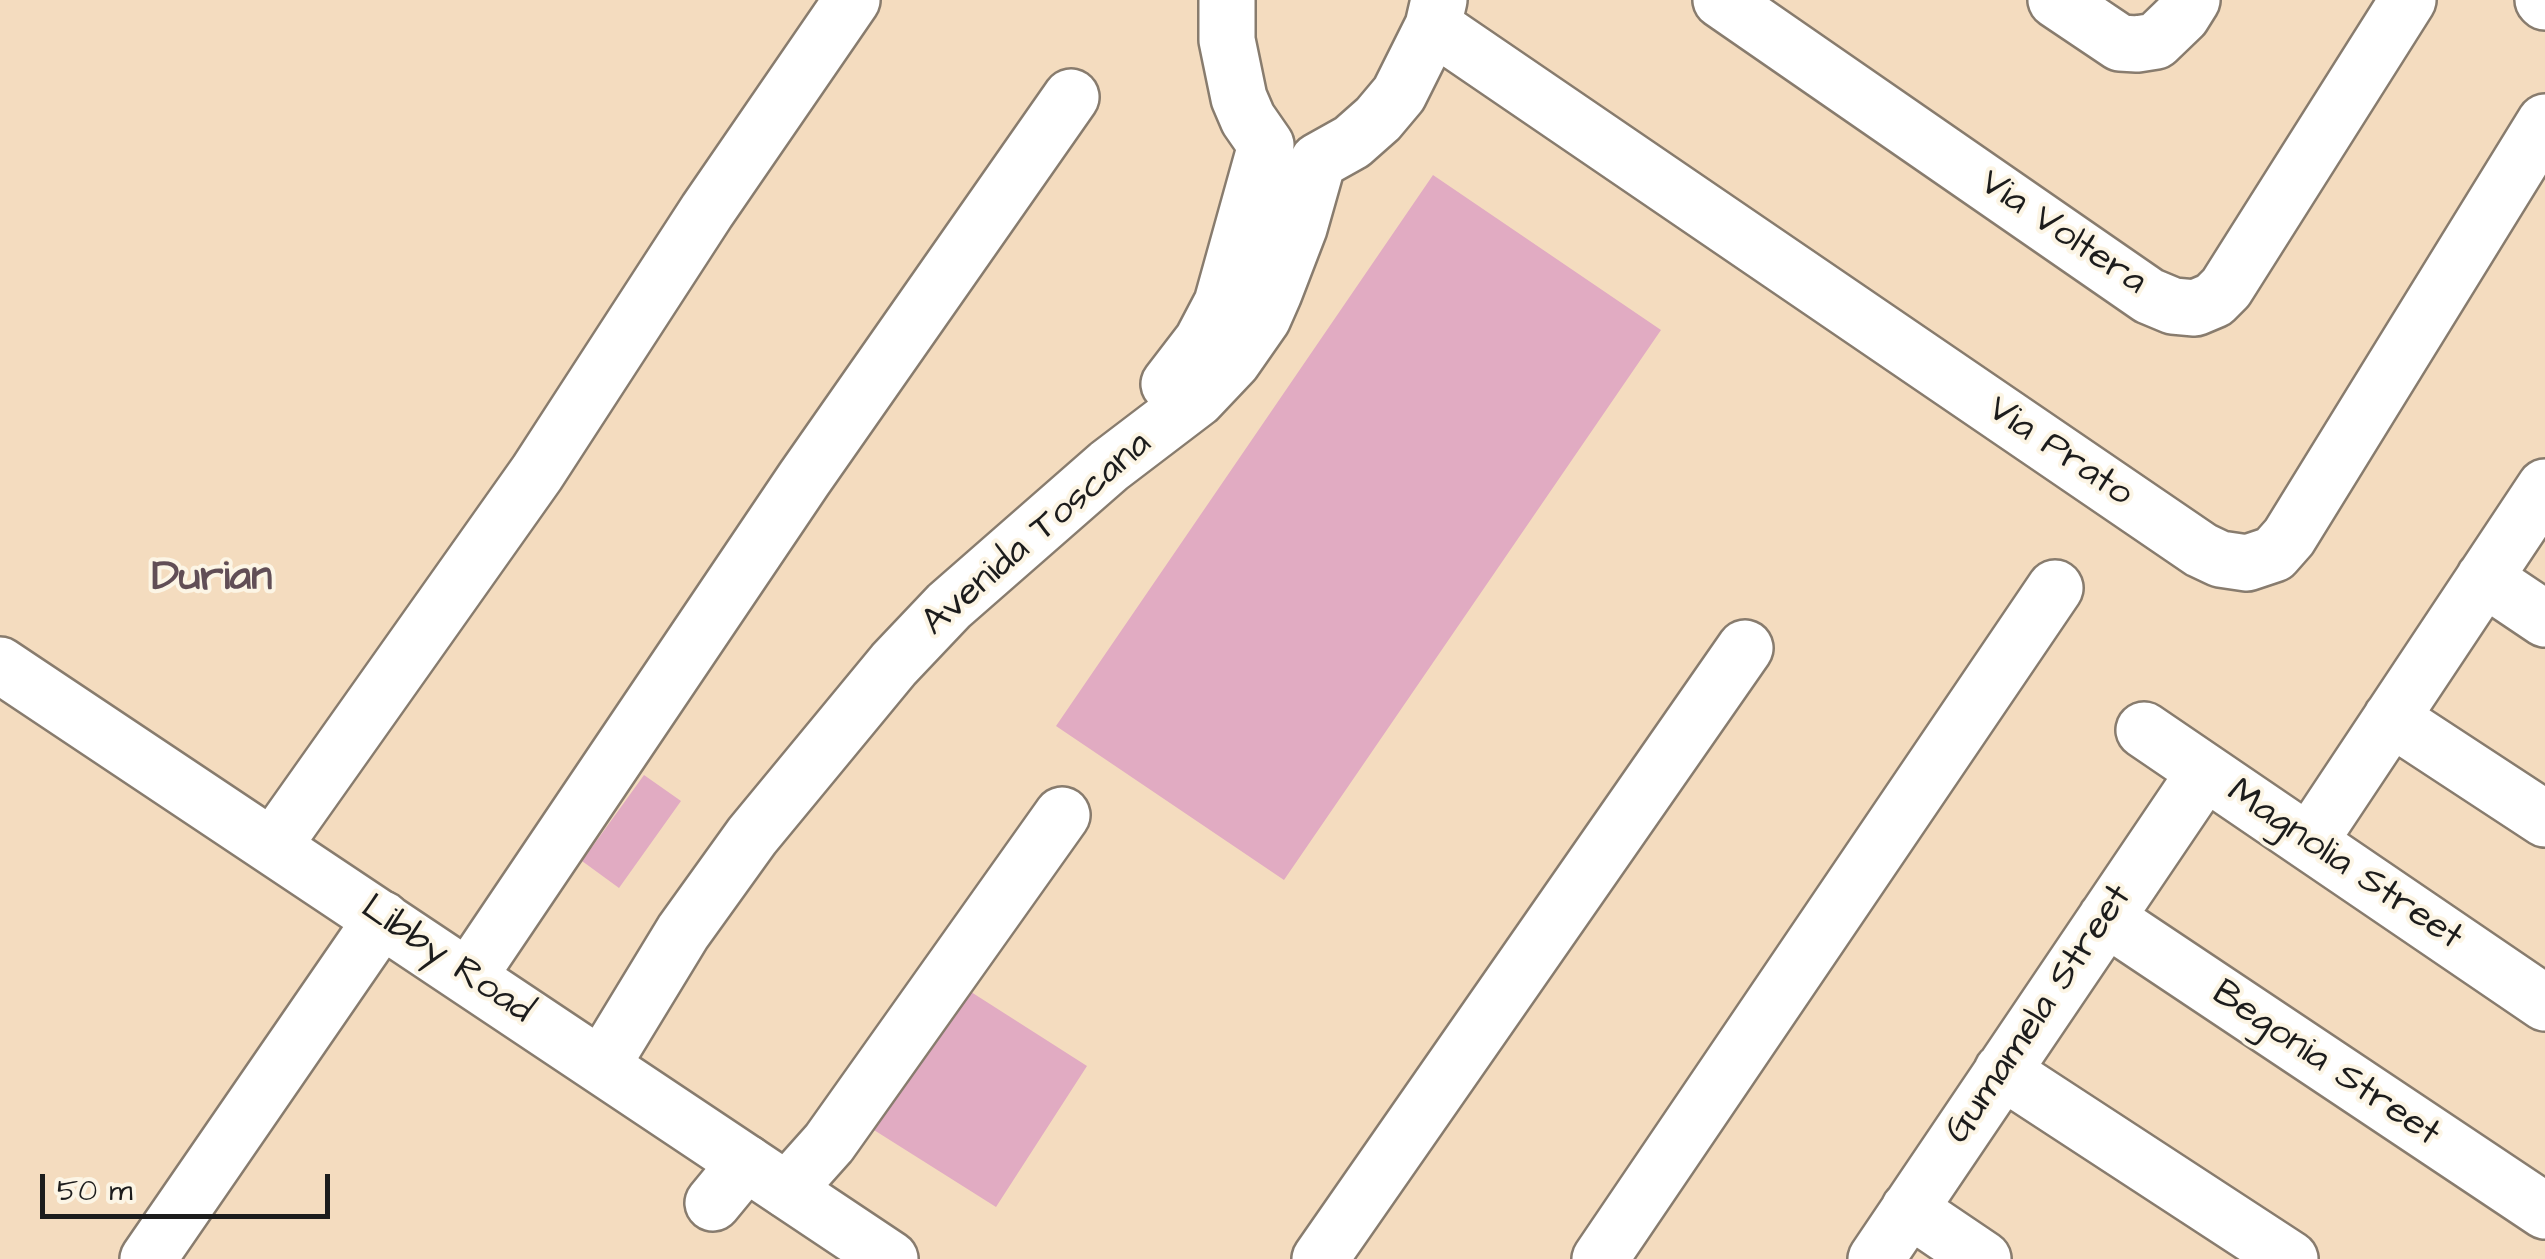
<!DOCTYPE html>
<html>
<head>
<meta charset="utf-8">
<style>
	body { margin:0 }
	#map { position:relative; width:2545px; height:1259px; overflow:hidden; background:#f4dcbf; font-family:"Architects Daughter",sans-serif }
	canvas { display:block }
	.scale { position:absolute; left:40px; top:1174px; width:290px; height:45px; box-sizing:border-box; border:5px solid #1c1c1c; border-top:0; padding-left:12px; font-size:30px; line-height:35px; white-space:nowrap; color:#1c1c1c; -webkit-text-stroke:8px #fcf5e5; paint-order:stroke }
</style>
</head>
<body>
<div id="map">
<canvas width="2545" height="1259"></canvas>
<div class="scale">50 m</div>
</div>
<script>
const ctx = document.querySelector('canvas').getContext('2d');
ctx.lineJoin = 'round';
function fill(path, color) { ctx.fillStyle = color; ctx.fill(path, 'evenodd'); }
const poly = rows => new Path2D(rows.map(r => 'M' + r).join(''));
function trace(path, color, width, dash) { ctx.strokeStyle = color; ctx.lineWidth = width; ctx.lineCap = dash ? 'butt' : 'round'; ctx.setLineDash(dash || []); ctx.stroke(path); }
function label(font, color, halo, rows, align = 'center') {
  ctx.font = font + ' "Architects Daughter",sans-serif'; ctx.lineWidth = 8; ctx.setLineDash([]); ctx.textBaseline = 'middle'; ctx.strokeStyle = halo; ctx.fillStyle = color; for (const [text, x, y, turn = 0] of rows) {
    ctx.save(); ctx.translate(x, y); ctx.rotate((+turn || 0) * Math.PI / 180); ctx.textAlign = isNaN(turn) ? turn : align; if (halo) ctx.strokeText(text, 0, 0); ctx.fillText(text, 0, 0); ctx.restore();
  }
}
const building = poly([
	[1433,175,1661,330,1284,880,1056,726],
	[644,775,681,801,619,888,582,861],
	[957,983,1087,1066,996,1207,866,1125]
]);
const minor = poly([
	[1227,0,1227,40,1239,98,1248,119,1266,145],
	[1721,0,2149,296,2173,306,2195,308,2214,300,2226,288,2408,0],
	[2056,0,2120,43,2137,44,2156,41,2182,16,2192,0],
	[2543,0,2545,2],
	[1433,26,2201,550,2220,559,2247,563,2274,554,2289,537,2545,122],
	[1169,384,1202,341,1222,303,1266,145],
	[2484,578,2545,619],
	[2391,718,2545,819],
	[2144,730,2545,1003],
	[2309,842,2545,487],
	[273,846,537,473,707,211,852,0],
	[2106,918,2545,1211],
	[469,976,804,479,1071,97],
	[602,1065,683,932,752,836,894,664,949,606,1109,466,1197,399,1233,361,1263,318,1274,293,1299,228,1318,161,1352,142,1378,119,1399,94,1433,26,1439,0],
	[2002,1071,2290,1259],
	[787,1190,829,1143,1062,815],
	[713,1203,746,1163],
	[1909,1209,1983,1259],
	[148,1259,382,919],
	[1320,1259,1745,648],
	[1600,1259,2055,588],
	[1876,1259,2205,772]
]);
const major = poly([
	[0,665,890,1259]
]);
const streetNames = [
	["Via Voltera",2062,234,34],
	["Via Prato",2059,453,34],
	["Avenida Toscana",1038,535,-41],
	["Magnolia Street",2344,866,34],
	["Libby Road",446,961,34],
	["Gumamela Street",2040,1015,-56],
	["Begonia Street",2325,1065,34]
];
const quarterNames = [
	["Durian",212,580]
];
fill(building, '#e1abc2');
trace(minor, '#887c6e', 60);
trace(major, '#887c6e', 60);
trace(minor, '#fff', 55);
trace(major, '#fff', 55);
label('38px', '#1c1c1c', '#fcf5e5', streetNames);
label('bold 42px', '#614e56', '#fcf5e5', quarterNames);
</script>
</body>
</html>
